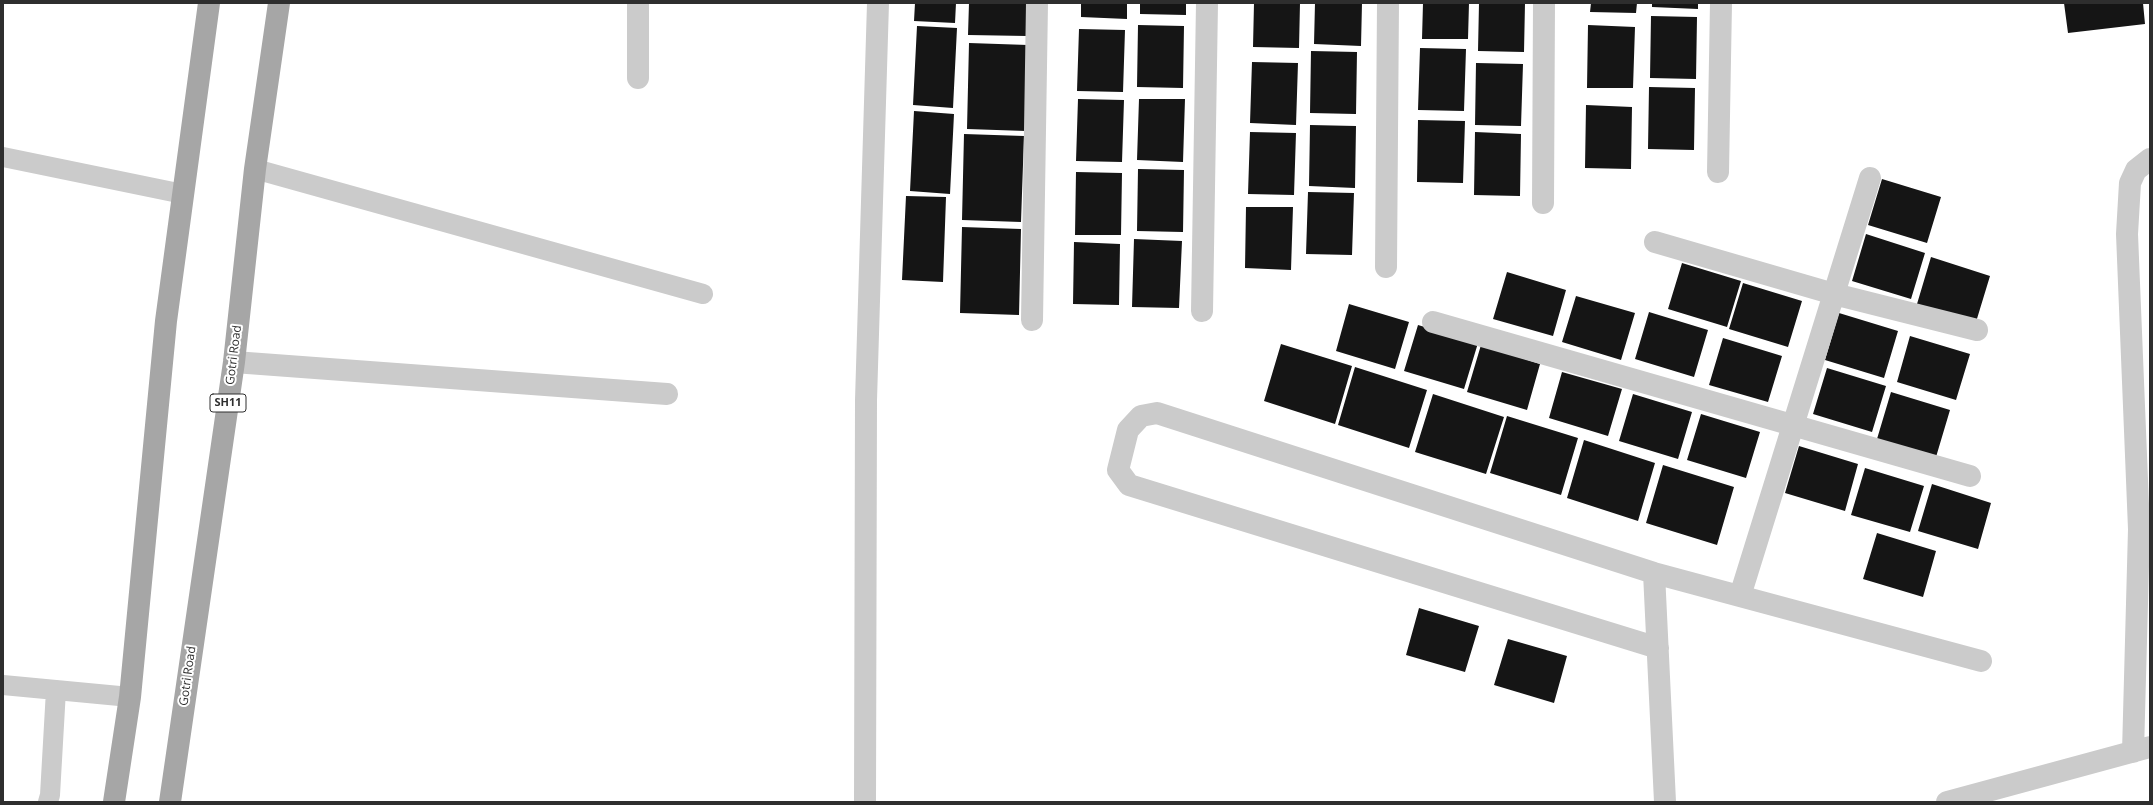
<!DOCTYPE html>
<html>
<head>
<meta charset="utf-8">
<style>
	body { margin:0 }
	#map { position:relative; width:2153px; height:805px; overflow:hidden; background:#fff; font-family:"Open Sans",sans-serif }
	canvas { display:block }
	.frame { position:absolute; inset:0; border:4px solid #2e2e2e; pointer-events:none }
</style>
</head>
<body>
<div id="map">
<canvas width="2153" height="805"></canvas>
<div class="frame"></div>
</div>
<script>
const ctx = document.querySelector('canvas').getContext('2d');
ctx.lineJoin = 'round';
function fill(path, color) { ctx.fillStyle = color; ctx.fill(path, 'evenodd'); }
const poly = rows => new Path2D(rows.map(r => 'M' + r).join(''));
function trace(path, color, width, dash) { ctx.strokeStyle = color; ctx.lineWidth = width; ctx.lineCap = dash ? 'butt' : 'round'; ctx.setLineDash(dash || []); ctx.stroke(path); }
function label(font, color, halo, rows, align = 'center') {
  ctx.font = font + ' "Open Sans",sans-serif'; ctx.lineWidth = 4; ctx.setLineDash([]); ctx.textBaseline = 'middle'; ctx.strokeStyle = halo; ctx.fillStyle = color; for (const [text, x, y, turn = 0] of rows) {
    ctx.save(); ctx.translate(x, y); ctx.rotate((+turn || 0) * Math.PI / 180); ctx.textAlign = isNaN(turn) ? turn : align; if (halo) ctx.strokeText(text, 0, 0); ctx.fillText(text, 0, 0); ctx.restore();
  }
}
const building = poly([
	[915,3,956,3,955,23,914,21],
	[969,3,1028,3,1027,36,968,35],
	[1081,3,1127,3,1127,19,1081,17],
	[1140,3,1186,3,1186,15,1140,14],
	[1254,3,1300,3,1299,48,1253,47],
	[1315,3,1362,3,1361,46,1314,44],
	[1423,3,1469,3,1468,39,1422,39],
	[1479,3,1525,3,1524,52,1478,51],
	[1591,3,1637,3,1636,13,1590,12],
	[1652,3,1698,3,1698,9,1652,7],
	[2064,3,2143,3,2145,24,2068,33],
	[1651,16,1697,17,1696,79,1650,78],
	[1138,25,1184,26,1183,88,1137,87],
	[1588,25,1635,27,1633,88,1587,88],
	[917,26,957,28,953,108,913,105],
	[1079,29,1125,30,1123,92,1077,91],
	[969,43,1028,45,1026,131,967,129],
	[1420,48,1466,49,1464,111,1418,110],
	[1311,51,1357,52,1356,114,1310,113],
	[1252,62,1298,63,1296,125,1250,123],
	[1476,63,1523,64,1521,126,1475,125],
	[1649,87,1695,88,1694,150,1648,149],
	[1078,99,1124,100,1122,162,1076,161],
	[1139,99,1185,99,1183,162,1137,160],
	[1586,105,1632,107,1631,169,1585,168],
	[914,111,954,114,950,194,910,191],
	[1418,120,1465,121,1463,183,1417,182],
	[1310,125,1356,126,1355,188,1309,186],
	[1250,132,1296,133,1294,195,1248,194],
	[1475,132,1521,134,1520,196,1474,195],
	[964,134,1024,136,1021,222,962,220],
	[1138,169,1184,170,1183,232,1137,231],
	[1076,172,1122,173,1121,235,1075,235],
	[1882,179,1941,197,1927,243,1868,225],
	[1308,192,1354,193,1352,255,1306,254],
	[906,196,946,197,943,282,902,280],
	[1246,207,1293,207,1291,270,1245,268],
	[962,227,1021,229,1019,315,960,313],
	[1866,234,1925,253,1911,299,1852,281],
	[1134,239,1182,241,1179,308,1132,307],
	[1074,242,1120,244,1119,305,1073,304],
	[1931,257,1990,276,1976,322,1917,304],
	[1682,263,1741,281,1727,327,1668,309],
	[1507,272,1566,290,1553,336,1493,319],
	[1743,283,1802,301,1788,347,1729,329],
	[1576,296,1635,313,1621,360,1562,342],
	[1349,304,1409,322,1395,369,1336,351],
	[1649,312,1708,330,1694,377,1635,359],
	[1839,313,1898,331,1884,378,1825,360],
	[1418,325,1478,343,1464,389,1404,371],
	[1910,336,1970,354,1956,400,1897,382],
	[1723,338,1782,356,1768,402,1709,385],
	[1281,344,1352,366,1335,424,1264,401],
	[1481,345,1540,364,1527,410,1467,392],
	[1355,367,1427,390,1409,448,1338,425],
	[1827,368,1886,386,1872,432,1813,414],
	[1562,372,1622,389,1608,436,1549,418],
	[1891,392,1950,410,1936,457,1877,439],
	[1433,394,1504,417,1486,474,1415,452],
	[1633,394,1692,412,1678,459,1619,441],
	[1701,414,1760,432,1746,478,1687,460],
	[1507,416,1578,438,1561,495,1490,473],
	[1584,440,1655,463,1638,521,1567,498],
	[1799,446,1858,464,1845,511,1785,493],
	[1663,465,1734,487,1717,545,1646,523],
	[1865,468,1924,486,1910,532,1851,515],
	[1932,484,1991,503,1978,549,1918,531],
	[1877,533,1936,551,1923,597,1863,579],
	[1419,608,1479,626,1465,672,1406,655],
	[1508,639,1567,656,1554,703,1494,685]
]);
const lane = poly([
	[3,157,183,194],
	[255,169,703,294],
	[3,685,130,697],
	[48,802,50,795,56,690]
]);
const street = poly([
	[638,78,638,3],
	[1718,172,1721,3],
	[1543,203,1544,3],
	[1655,242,1834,294,1977,330],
	[1386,267,1388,3],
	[1202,311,1207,3],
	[1032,320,1037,3],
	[1433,322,1970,476],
	[234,362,667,394],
	[1654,573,1665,802],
	[1740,596,1870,178],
	[1658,648,1129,485,1118,470,1128,430,1141,416,1157,413,1654,573,1981,661],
	[2133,752,2139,529,2127,234,2130,183,2136,170,2150,159],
	[865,802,866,400,878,3],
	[1947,802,2150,747]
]);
const primary = poly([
	[114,802,130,697,166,321,209,3],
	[170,802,234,362,255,169,279,3]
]);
const shields = [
	[228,403,36]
];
const shieldNames = [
	["SH11",228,403]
];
const streetNames = [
	["Gotri Road",234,355,-83],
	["Gotri Road",188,676,-82]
];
fill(building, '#151515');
trace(lane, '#cbcbcb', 20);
trace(street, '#cbcbcb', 22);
trace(primary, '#a6a6a6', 22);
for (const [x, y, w] of shields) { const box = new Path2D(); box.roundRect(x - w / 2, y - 9, w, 18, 3); ctx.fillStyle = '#fff'; ctx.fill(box); trace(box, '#2e2e2e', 1); }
label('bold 11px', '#2e2e2e', null, shieldNames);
label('12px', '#2e2e2e', '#fff', streetNames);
</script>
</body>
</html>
